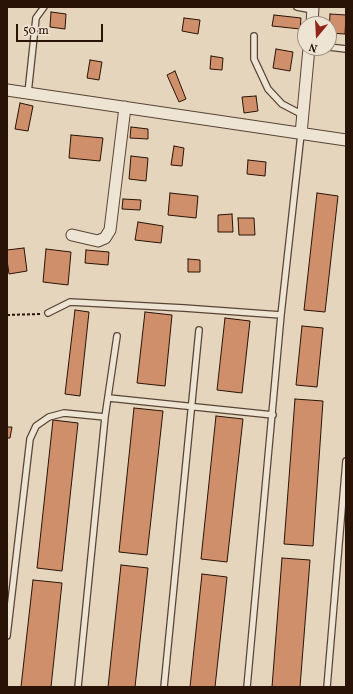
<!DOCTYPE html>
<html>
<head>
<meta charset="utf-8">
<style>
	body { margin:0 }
	#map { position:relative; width:353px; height:694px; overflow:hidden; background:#e5d5bd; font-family:Vollkorn,serif }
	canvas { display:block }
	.frame { position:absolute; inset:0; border:8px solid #291306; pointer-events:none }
	.north { position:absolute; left:297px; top:16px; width:40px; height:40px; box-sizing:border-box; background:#eee4d4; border:1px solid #9f9082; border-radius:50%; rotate:198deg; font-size:11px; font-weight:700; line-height:16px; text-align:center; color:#291306 }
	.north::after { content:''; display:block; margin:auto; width:14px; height:18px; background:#8f2418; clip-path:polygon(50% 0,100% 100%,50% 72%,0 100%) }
	.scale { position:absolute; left:16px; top:24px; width:87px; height:18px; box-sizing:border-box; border:2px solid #291306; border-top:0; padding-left:5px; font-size:12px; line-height:14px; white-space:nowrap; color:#291306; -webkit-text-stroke:3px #eee4d4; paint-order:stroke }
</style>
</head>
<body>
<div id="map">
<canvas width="353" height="694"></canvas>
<div class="frame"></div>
<div class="north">N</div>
<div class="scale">50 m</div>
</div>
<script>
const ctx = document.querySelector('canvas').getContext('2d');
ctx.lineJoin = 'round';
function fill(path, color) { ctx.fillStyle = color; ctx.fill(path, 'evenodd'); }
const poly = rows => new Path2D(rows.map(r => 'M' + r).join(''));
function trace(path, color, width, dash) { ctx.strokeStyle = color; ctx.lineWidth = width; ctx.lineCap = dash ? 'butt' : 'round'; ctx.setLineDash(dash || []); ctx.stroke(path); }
const building = poly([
	[51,12,66,14,65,29,50,27,51,12],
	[330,14,346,15,345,34,329,33,330,14],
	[274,15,301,18,300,29,272,26,274,15],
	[184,18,200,20,198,34,182,31,184,18],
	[276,49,293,52,290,71,273,68,276,49],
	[211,56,223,58,222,70,210,69,211,56],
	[90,60,102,62,99,80,87,78,90,60],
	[175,71,186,99,179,102,167,75,175,71],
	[256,96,258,111,244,113,242,97,256,96],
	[20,103,33,106,28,131,15,129,20,103],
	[131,127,148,129,148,139,130,138,131,127],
	[71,135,103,138,100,161,69,158,71,135],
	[174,146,184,148,182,166,171,165,174,146],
	[131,156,148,158,146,181,129,179,131,156],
	[248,160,266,162,265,176,247,174,248,160],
	[170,193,198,196,196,218,168,215,170,193],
	[317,193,338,196,325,312,304,310,317,193],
	[123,199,141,200,140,210,122,209,123,199],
	[232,214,233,232,218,232,218,215,232,214],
	[238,218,254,218,255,235,239,235,238,218],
	[138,222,163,226,161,243,135,240,138,222],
	[24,248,27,271,9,274,7,260,7,250,24,248],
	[46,249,71,252,68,285,43,282,46,249],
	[86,250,109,252,108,265,85,263,86,250],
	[188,259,200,260,200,272,188,272,188,259],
	[75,310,89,312,80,396,65,394,75,310],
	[145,312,172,315,165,386,137,383,145,312],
	[225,318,250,321,242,393,217,390,225,318],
	[302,326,323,328,317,387,296,385,302,326],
	[295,399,323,401,313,546,284,544,295,399],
	[134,408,163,411,147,555,119,552,134,408],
	[216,416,243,419,227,562,201,559,216,416],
	[53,420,78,423,62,571,37,568,53,420],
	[7,427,12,427,10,438,7,438,7,427],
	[282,558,310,560,300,687,272,687,282,558],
	[121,565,148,568,135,687,108,687,121,565],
	[202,574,227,577,215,687,190,687,202,574],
	[33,580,62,583,51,687,21,687,33,580]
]);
const path = poly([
	[7,315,41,314]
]);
const service = poly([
	[297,7,313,10],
	[254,36,254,59,268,89,282,104,303,115],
	[329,47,346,49],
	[28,93,36,18,44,7],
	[48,313,70,302,184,308,281,315],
	[109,398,273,415],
	[7,636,30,439,36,426,49,417,64,413,105,417],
	[78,687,105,417,117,336],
	[164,687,199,330],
	[247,687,281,315,301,134],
	[327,687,346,461]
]);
const minor = poly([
	[312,24,313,7],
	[7,90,346,140],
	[301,134,309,48],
	[72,235,98,241,105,238,110,230,125,107]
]);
fill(building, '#d08f6b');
trace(building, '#291306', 1);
trace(service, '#584434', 8);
trace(minor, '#584434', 13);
trace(path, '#291306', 2, [3, 2]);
trace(service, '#eee4d4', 5.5);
trace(minor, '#eee4d4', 11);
</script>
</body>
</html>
